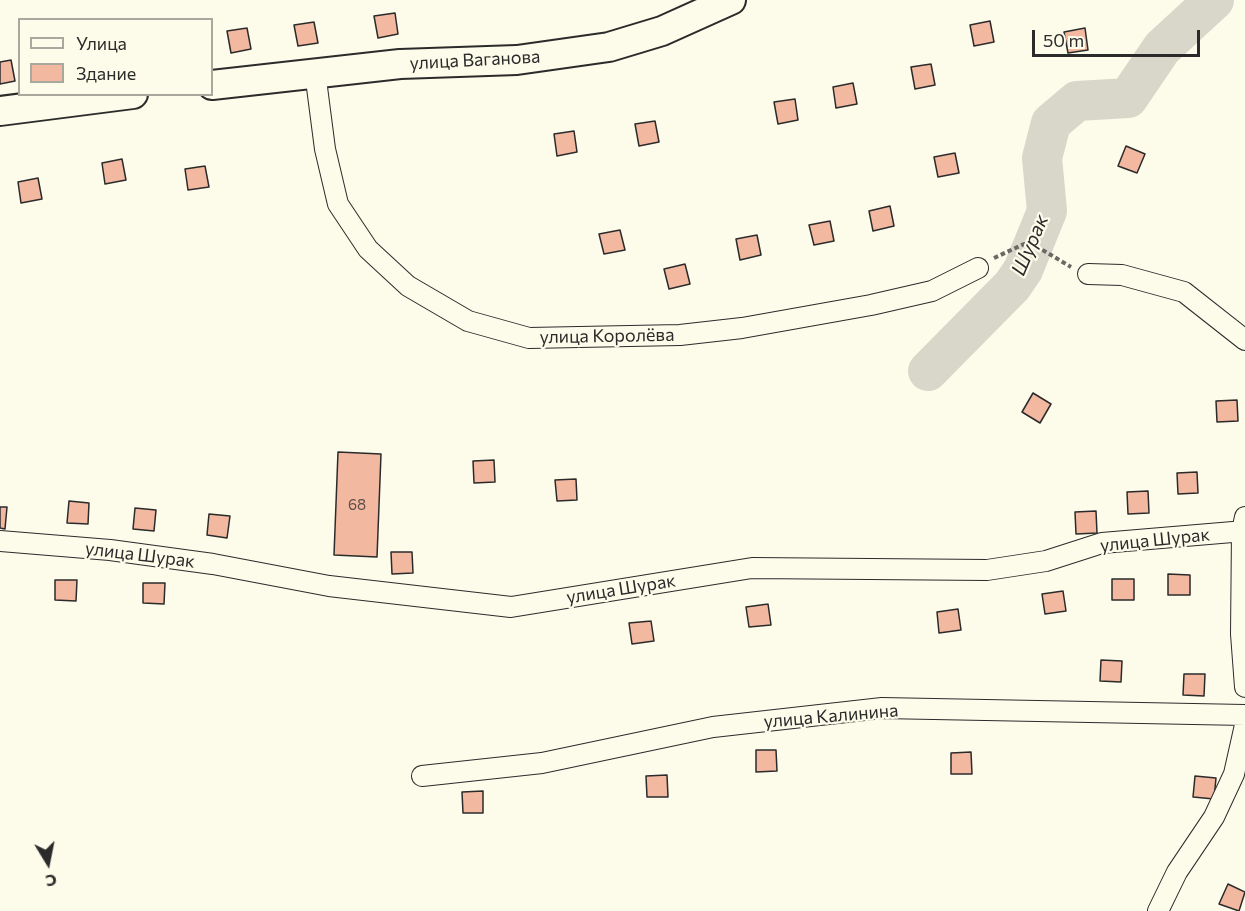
<!DOCTYPE html>
<html>
<head>
<meta charset="utf-8">
<style>
	body { margin:0 }
	#map { position:relative; width:1245px; height:911px; overflow:hidden; background:#fdfbea; font-family:Commissioner,sans-serif }
	canvas { display:block }
	.legend { position:absolute; left:18px; top:18px; width:195px; height:78px; box-sizing:border-box; background:#fdfbea; border:2px solid #a9a89e; margin:0; padding:8px 10px; list-style:none; font-size:18px; color:#2b2b2b }
	.legend li { display:flex; align-items:center; gap:12px; height:30px }
	.legend b { width:30px; border:2px solid #a9a89e }
	.north { position:absolute; left:18px; top:833px; width:60px; height:60px; -webkit-text-stroke:4px #fdfbea; paint-order:stroke; rotate:170deg; font-size:16px; font-weight:700; line-height:24px; text-align:center; color:#2b2b2b }
	.north::after { content:''; display:block; margin:auto; width:21px; height:27px; background:#2b2b2b; clip-path:polygon(50% 0,100% 100%,50% 72%,0 100%) }
	.scale { position:absolute; left:1032px; top:30px; width:168px; height:27px; box-sizing:border-box; border:3px solid #2b2b2b; border-top:0; padding-left:8px; font-size:18px; line-height:21px; white-space:nowrap; color:#2b2b2b; -webkit-text-stroke:4px #fdfbea; paint-order:stroke }
</style>
</head>
<body>
<div id="map">
<canvas width="1245" height="911"></canvas>
<ul class="legend">
<li><b style="height:8px;background:#fdfbea"></b>Улица</li>
<li><b style="height:16px;background:#f2b8a0"></b>Здание</li>
</ul>
<div class="north">С</div>
<div class="scale">50 m</div>
</div>
<script>
const ctx = document.querySelector('canvas').getContext('2d');
ctx.lineJoin = 'round';
const poly = rows => new Path2D(rows.map(r => 'M' + r).join(''));
function trace(path, color, width, dash) { ctx.strokeStyle = color; ctx.lineWidth = width; ctx.lineCap = dash ? 'butt' : 'round'; ctx.setLineDash(dash || []); ctx.stroke(path); }
function fill(path, color) { ctx.fillStyle = color; ctx.fill(path, 'evenodd'); }
function label(font, color, halo, rows, align = 'center') {
  ctx.font = font + ' Commissioner,sans-serif'; ctx.lineWidth = 4.5; ctx.setLineDash([]); ctx.textBaseline = 'middle'; ctx.strokeStyle = halo; ctx.fillStyle = color; for (const [text, x, y, turn = 0] of rows) {
    ctx.save(); ctx.translate(x, y); ctx.rotate((+turn || 0) * Math.PI / 180); ctx.textAlign = isNaN(turn) ? turn : align; if (halo) ctx.strokeText(text, 0, 0); ctx.fillText(text, 0, 0); ctx.restore();
  }
}
const river = poly([
	[928,371,1012,286,1023,270,1047,211,1042,158,1051,123,1077,101,1128,98,1162,48,1214,0]
]);
const building = poly([
	[395,13,398,34,378,38,374,16,395,13],
	[990,21,994,42,974,46,970,25,990,21],
	[314,22,318,43,298,46,294,25,314,22],
	[247,28,251,49,231,53,227,31,247,28],
	[1085,28,1088,50,1068,53,1064,32,1085,28],
	[11,60,15,81,0,84,0,62,11,60],
	[931,64,935,85,915,89,911,67,931,64],
	[853,83,857,104,836,108,833,87,853,83],
	[795,99,798,120,778,124,774,102,795,99],
	[655,121,659,142,639,146,635,124,655,121],
	[574,131,577,152,557,156,554,134,574,131],
	[1126,146,1145,154,1137,173,1118,166,1126,146],
	[955,153,959,173,938,177,934,157,955,153],
	[122,159,126,180,105,184,102,163,122,159],
	[205,166,209,187,188,190,185,169,205,166],
	[38,178,42,199,21,203,18,182,38,178],
	[890,206,894,226,873,231,869,211,890,206],
	[830,221,834,241,814,245,809,225,830,221],
	[620,230,625,250,604,254,599,234,620,230],
	[757,235,761,255,740,260,736,239,757,235],
	[685,264,690,284,669,289,664,269,685,264],
	[1033,393,1051,404,1040,423,1022,412,1033,393],
	[1237,400,1238,421,1217,422,1216,401,1237,400],
	[338,452,381,454,377,557,334,555,338,452],
	[494,460,495,482,474,483,473,461,494,460],
	[1197,472,1198,493,1178,494,1177,473,1197,472],
	[576,479,577,500,557,501,555,480,576,479],
	[1148,491,1149,513,1128,514,1127,492,1148,491],
	[69,501,89,503,88,524,67,523,69,501],
	[0,507,7,507,5,529,0,528,0,507],
	[135,508,156,510,154,531,133,529,135,508],
	[1096,511,1097,533,1076,534,1075,512,1096,511],
	[209,514,230,516,227,538,207,535,209,514],
	[391,552,412,552,413,573,392,574,391,552],
	[1168,574,1190,575,1190,595,1168,595,1168,574],
	[1112,579,1134,579,1134,600,1112,600,1112,579],
	[55,580,77,580,76,601,55,600,55,580],
	[143,583,165,583,164,604,143,603,143,583],
	[1063,591,1066,611,1045,614,1042,594,1063,591],
	[768,604,771,625,749,627,746,607,768,604],
	[958,609,961,630,939,633,937,612,958,609],
	[651,621,654,641,632,644,629,623,651,621],
	[1101,660,1122,661,1121,682,1100,681,1101,660],
	[1184,674,1205,674,1204,696,1183,695,1184,674],
	[756,750,776,750,777,771,756,772,756,750],
	[971,752,972,774,951,774,951,753,971,752],
	[667,775,668,797,647,797,646,776,667,775],
	[1195,776,1216,778,1214,799,1193,797,1195,776],
	[483,791,483,813,463,813,462,792,483,791],
	[1228,884,1245,892,1239,911,1219,904,1228,884]
]);
const path = poly([
	[994,258,1024,244,1041,249,1071,267]
]);
const street = poly([
	[315,72,325,149,338,204,368,249,408,286,468,321,529,338,680,335,742,328,871,305,932,291,978,268],
	[1088,274,1122,275,1184,292,1245,340],
	[1245,517,1242,531,1241,634,1245,687],
	[0,541,110,550,213,564,329,586,511,607,752,568,987,570,1046,561,1102,543,1245,531],
	[422,776,542,763,713,727,882,708,1245,715],
	[1158,911,1177,872,1214,817,1234,774,1245,725]
]);
const secondary = poly([
	[212,85,400,64,517,60,609,47,662,31,731,0],
	[0,111,133,94]
]);
const numberNames = [
	["68",357,505]
];
const streetNames = [
	["улица Ваганова",475,60,-3],
	["улица Королёва",607,336,-1],
	["улица Шурак",1155,540,-6],
	["улица Шурак",140,555,7],
	["улица Шурак",621,589,-9],
	["улица Калинина",831,716,-5]
];
const waterNames = [
	["Шурак",1030,245,-67]
];
trace(river, '#d8d7c9', 40);
fill(building, '#f2b8a0');
trace(building, '#2b2b2b', 1.5);
trace(street, '#2b2b2b', 22);
trace(secondary, '#2b2b2b', 32);
trace(path, '#6a6964', 4, [4.5, 3]);
trace(street, '#fdfbea', 20);
trace(secondary, '#fdfbea', 28);
label('15px', '#5d4e48', null, numberNames);
label('18px', '#2b2b2b', '#fdfbea', streetNames);
label('italic 20px', '#2b2b2b', '#fdfbea', waterNames);
</script>
</body>
</html>
